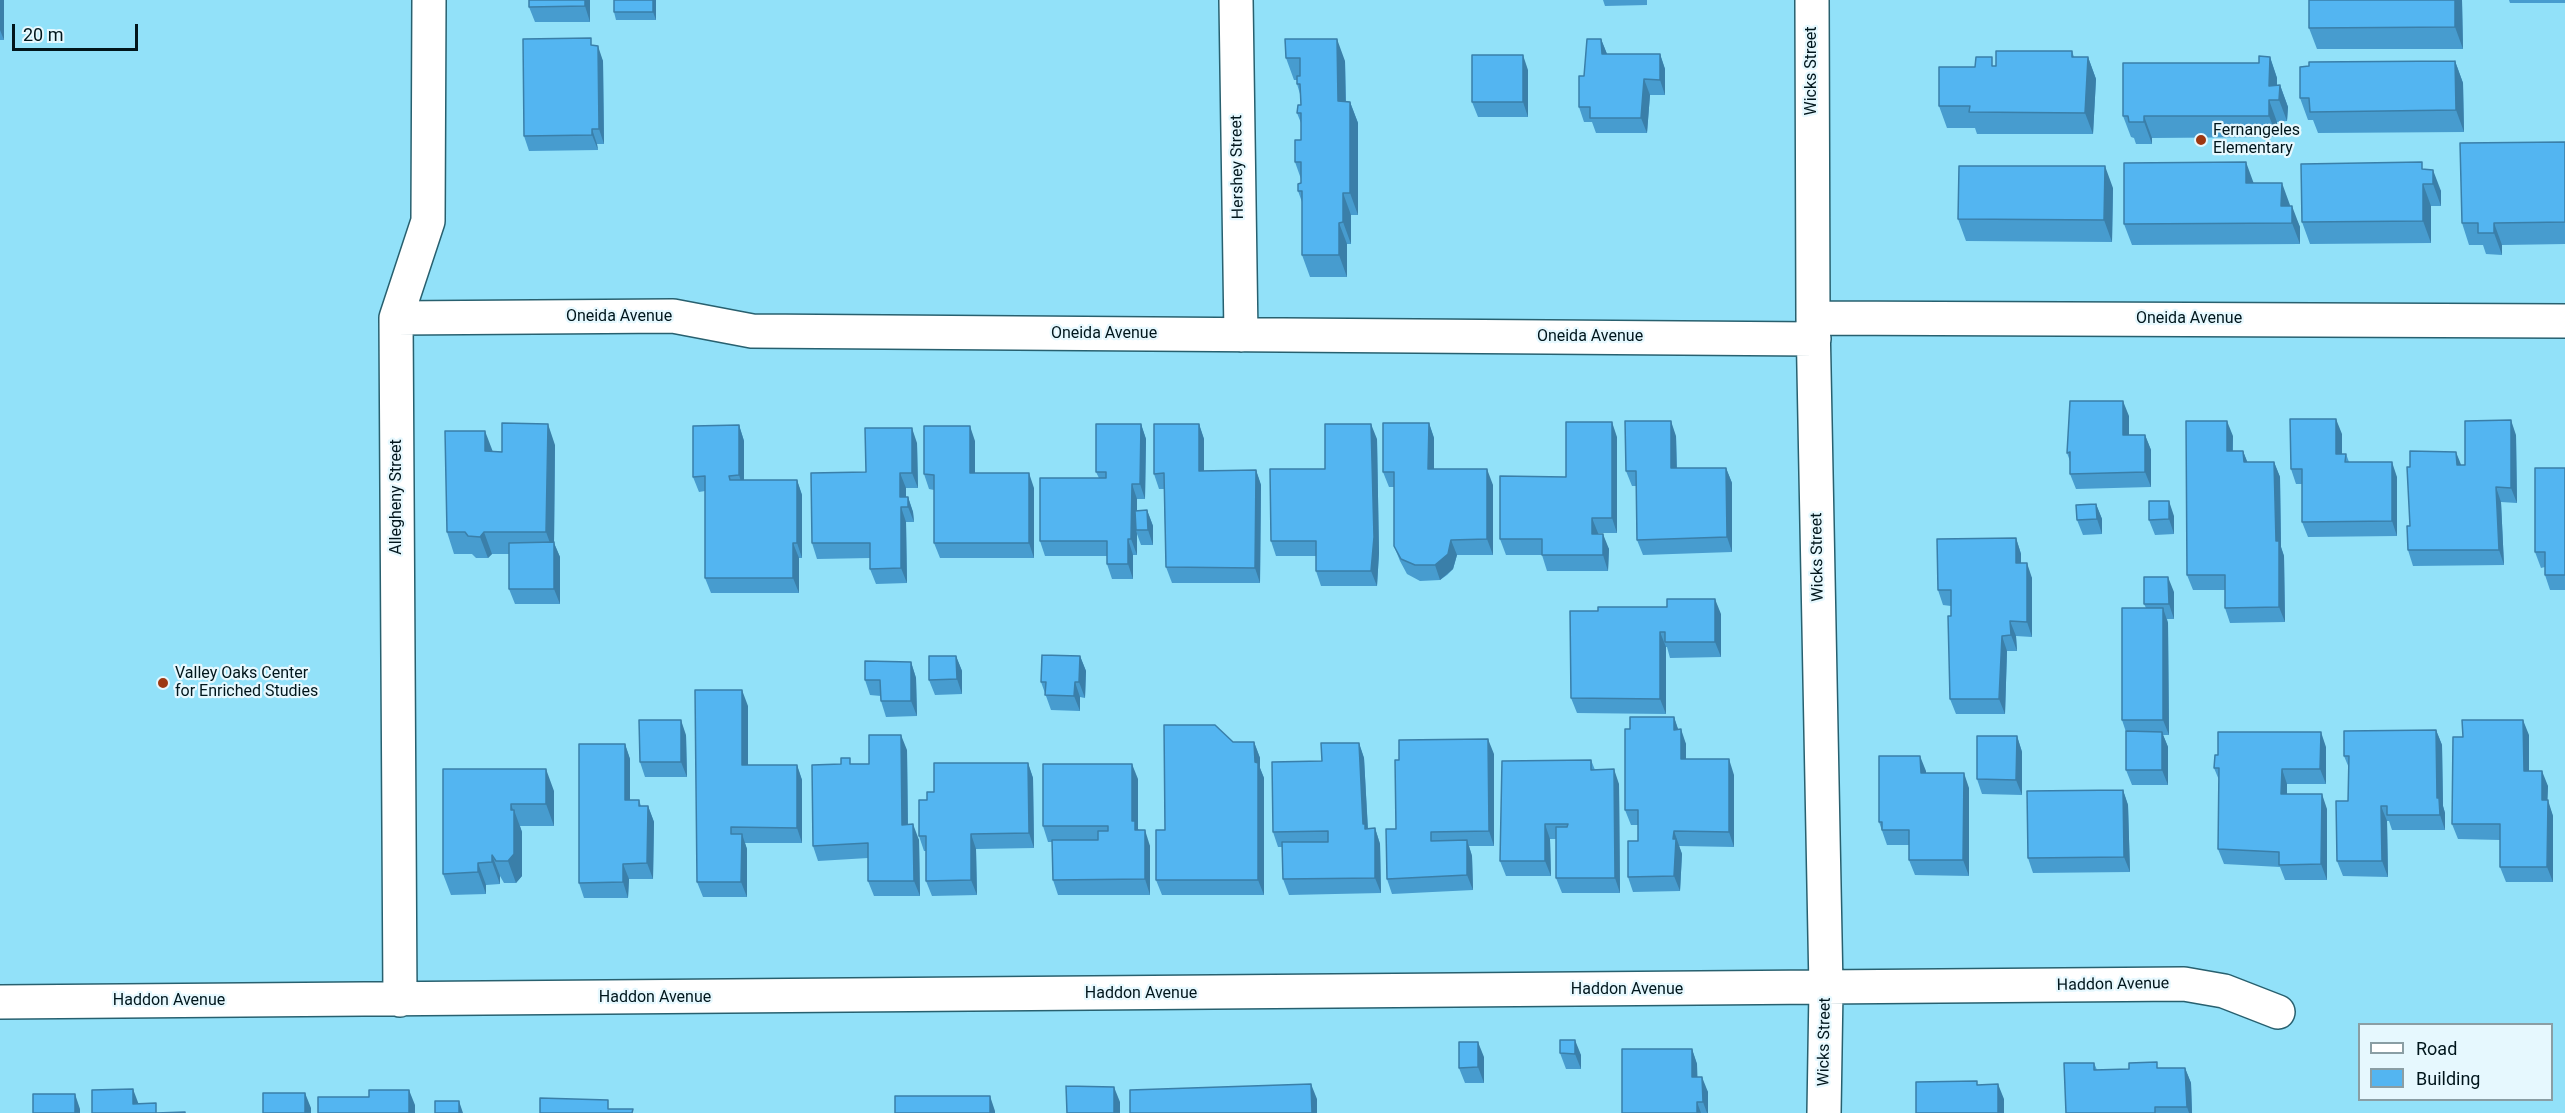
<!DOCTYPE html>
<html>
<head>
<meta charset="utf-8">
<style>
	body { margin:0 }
	#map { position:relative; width:2565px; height:1113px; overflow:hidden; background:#92e1f9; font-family:Roboto,sans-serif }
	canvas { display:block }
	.legend { position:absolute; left:2358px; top:1023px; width:195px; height:78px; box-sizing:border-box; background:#e6f8fe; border:2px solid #8a9ea4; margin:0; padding:8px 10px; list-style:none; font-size:18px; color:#01161c }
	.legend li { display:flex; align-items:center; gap:12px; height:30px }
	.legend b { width:30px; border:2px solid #8a9ea4 }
	.scale { position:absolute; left:12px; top:24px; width:126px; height:27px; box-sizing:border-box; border:3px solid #01161c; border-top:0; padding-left:8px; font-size:18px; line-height:21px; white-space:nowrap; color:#01161c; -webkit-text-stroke:4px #e6f8fe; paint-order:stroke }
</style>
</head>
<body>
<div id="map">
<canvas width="2565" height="1113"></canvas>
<ul class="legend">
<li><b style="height:8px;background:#fff"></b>Road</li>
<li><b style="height:16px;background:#53b5f1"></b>Building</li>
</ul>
<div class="scale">20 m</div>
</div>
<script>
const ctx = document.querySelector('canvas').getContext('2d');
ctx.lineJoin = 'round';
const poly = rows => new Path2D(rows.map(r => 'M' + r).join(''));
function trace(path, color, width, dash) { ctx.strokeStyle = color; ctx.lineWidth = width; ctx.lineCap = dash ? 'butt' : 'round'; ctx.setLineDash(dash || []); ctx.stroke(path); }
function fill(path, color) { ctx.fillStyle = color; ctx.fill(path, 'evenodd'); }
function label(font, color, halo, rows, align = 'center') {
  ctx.font = font + ' Roboto,sans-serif'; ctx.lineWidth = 4.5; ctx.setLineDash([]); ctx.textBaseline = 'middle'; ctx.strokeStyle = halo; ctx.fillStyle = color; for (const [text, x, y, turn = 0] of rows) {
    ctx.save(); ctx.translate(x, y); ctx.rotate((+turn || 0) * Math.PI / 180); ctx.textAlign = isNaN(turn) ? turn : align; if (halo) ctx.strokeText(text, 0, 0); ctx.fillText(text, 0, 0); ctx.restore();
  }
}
const minor = poly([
	[1236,0,1241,335],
	[1812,0,1813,318,1826,989,1824,1113],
	[396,318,673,316,752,331,1814,339],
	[1813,318,2565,321],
	[400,1000,396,318,428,221,429,0],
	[0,1002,2184,984,2224,991,2278,1012]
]);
const wall = poly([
	[0,0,4,40,0,40],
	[529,0,590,0,590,22,535,22,529,7],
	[614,0,656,0,656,20,616,20,614,12],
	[1603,0,1647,0,1647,5,1605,6],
	[2309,0,2462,0,2463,49,2317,49,2309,28],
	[2509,0,2565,0,2565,3,2510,3],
	[1285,39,1345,61,1346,101,1350,102,1358,123,1358,215,1351,215,1351,244,1347,244,1347,277,1310,277,1302,255,1302,202,1298,191,1301,183,1301,179,1295,162,1301,140,1301,123,1297,113,1301,105,1300,94,1297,84,1297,80,1294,80,1286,58],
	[1601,39,1607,54,1660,54,1665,69,1665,95,1650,95,1647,133,1596,133,1592,122,1584,122,1579,107,1584,76],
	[594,45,603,61,604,144,597,144,598,150,529,151,524,136],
	[2072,51,2074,57,2088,57,2096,79,2093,134,1977,134,1975,128,1947,128,1939,106,1995,66],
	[2270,57,2277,78,2277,85,2280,85,2288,107,2287,121,2277,122,2277,137,2152,138,2152,144,2136,144,2134,138,2131,137,2123,116,2259,63],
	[2455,61,2463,83,2464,132,2318,133,2313,120,2308,120,2300,98],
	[1528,70,1528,117,1478,117,1472,102],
	[2565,142,2565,244,2502,245,2502,255,2486,254,2483,245,2469,245,2462,223],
	[2425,169,2441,191,2441,206,2431,206,2431,243,2310,244,2302,222],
	[2254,183,2290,206,2300,227,2300,244,2132,245,2124,224],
	[2113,188,2112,242,1966,241,1958,219],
	[2129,416,2129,435,2145,435,2151,450,2151,487,2076,489,2070,474,2070,461,2067,453],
	[1429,423,1434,438,1434,469,1493,485,1493,555,1457,555,1453,569,1447,575,1440,580,1420,581,1407,574,1400,561,1394,546,1394,487,1389,487,1383,472],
	[1141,424,1146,439,1145,499,1137,499,1137,511,1147,510,1153,526,1153,545,1141,545,1137,534,1137,555,1133,555,1133,579,1112,579,1107,564,1107,556,1045,556,1040,541,1099,478,1096,472],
	[1199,424,1204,439,1204,471,1256,470,1261,485,1260,583,1172,583,1166,567,1164,489,1159,489,1154,474],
	[739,425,744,441,744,480,797,480,802,495,802,558,799,558,799,593,711,593,705,578,705,491,699,492,693,477],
	[2342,434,2342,454,2346,454,2349,462,2397,477,2397,536,2308,537,2302,522,2302,484,2296,484,2291,469],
	[2516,435,2517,503,2501,502,2504,565,2413,566,2408,550,2410,526,2461,465,2465,465],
	[1676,436,1677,468,1726,468,1732,483,1732,552,1643,555,1637,540,1636,486,1632,486,1626,471],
	[2233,436,2233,451,2243,451,2247,462,2274,462,2280,477,2281,547,2284,556,2285,622,2230,623,2225,608,2225,590,2193,590,2187,575],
	[1617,437,1617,533,1598,533,1609,549,1608,571,1547,571,1542,555,1506,555,1500,539,1566,477],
	[1377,439,1379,553,1377,586,1321,586,1316,571,1316,556,1276,556,1271,541,1325,469],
	[975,441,975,473,1034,488,1034,558,940,558,934,543,934,490,929,489,924,474],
	[917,443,918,488,906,488,906,497,908,497,913,512,914,522,906,522,907,583,876,584,870,569,870,558,817,559,812,543,866,472],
	[555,445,554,543,560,557,560,604,515,604,509,589,509,554,492,554,488,558,476,558,472,554,454,554,447,532,493,451,502,452],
	[2565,468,2565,590,2550,590,2545,575,2545,567,2541,568,2535,552],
	[2096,504,2102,519,2102,534,2083,535,2077,520],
	[2174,516,2174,534,2155,535,2149,520],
	[2016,538,2021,554,2021,563,2032,578,2032,637,2016,636,2017,651,2007,651,2005,714,1956,714,1950,699,1951,606,1943,605,1938,590],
	[2174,592,2174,619,2167,619,2168,623,2169,735,2163,735,2168,747,2168,785,2132,785,2126,770,2126,732,2122,720,2146,608,2144,604],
	[1570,611,1721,614,1721,657,1670,658,1667,647,1666,647,1666,714,1577,713,1571,698],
	[956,656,962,671,962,694,935,695,929,680],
	[1080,656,1086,671,1085,698,1080,697,1080,711,1051,710,1041,682],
	[911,662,916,678,917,716,886,717,881,701,881,696,870,695,865,680],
	[748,706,748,765,797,765,802,780,802,843,745,843,747,849,747,897,703,897,697,882],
	[1674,717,1678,729,1686,744,1686,759,1734,775,1734,847,1679,846,1682,854,1680,891,1633,892,1628,877,1638,841,1638,825,1631,825,1625,810,1630,729],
	[2436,730,2442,745,2443,806,2445,813,2445,830,2392,830,2389,821,2387,821,2388,877,2343,876,2337,861,2348,801,2349,768,2344,756],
	[686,735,687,777,645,777,640,762],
	[2529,735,2529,771,2548,786,2547,800,2553,816,2553,882,2506,882,2500,867,2500,840,2458,839,2452,824],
	[2017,736,2022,752,2022,795,1982,794,1977,779],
	[1233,742,1254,742,1260,758,1260,768,1264,778,1264,895,1162,895,1156,880,1165,830],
	[1359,743,1364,758,1368,829,1375,828,1380,844,1381,893,1289,895,1283,879,1282,847,1278,847,1273,832,1322,761],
	[625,744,630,759,630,800,639,800,641,806,648,806,654,822,653,879,629,879,628,898,584,898,579,883],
	[2326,747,2326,784,2287,784,2287,794,2327,809,2327,880,2285,880,2280,867,2224,864,2218,849,2219,780,2214,768,2218,755],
	[907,750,908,824,919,840,920,896,874,896,868,881,868,858,818,861,813,846,852,764,869,764],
	[1494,754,1494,846,1469,846,1472,856,1473,890,1392,894,1387,879,1396,829],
	[1591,760,1595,770,1619,784,1620,893,1562,893,1556,878,1556,839,1550,839,1551,876,1506,876,1500,861],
	[1028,763,1033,778,1034,848,976,849,977,895,932,896,926,881,926,851,924,851,919,836,927,800,934,792],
	[443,769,554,791,554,826,520,826,522,832,522,876,516,883,504,883,500,876,500,884,486,885,486,894,451,895,443,874],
	[1926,771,1926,773,1969,788,1969,876,1915,875,1909,860,1909,845,1887,845,1879,822],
	[1138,779,1138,829,1150,846,1150,895,1058,895,1053,880,1052,842,1048,842,1043,826],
	[2123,790,2128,805,2130,872,2033,873,2028,858],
	[1560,1040,1581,1055,1581,1069,1566,1069,1560,1053],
	[1692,1049,1697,1064,1697,1077,1708,1092,1708,1113,1622,1113],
	[1484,1057,1484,1083,1465,1083,1459,1068],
	[2094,1063,2097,1070,2185,1068,2191,1083,2192,1113,2066,1113]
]);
const shadedWall = poly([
	[0,0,4,0,4,40,0,30],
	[585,0,590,0,590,22,585,6],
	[653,0,656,0,656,20,653,12],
	[2455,0,2462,0,2463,49,2455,27],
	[1337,39,1345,61,1346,123,1338,101],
	[1601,39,1607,54,1602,54],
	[598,46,603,61,604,144,599,129],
	[1660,54,1665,69,1665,95,1660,80],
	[1523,55,1528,70,1528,117,1523,102],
	[2088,57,2096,79,2093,134,2085,113],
	[2270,57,2277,78,2277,100,2269,86],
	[2455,61,2463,83,2464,132,2456,110],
	[1644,79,1650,95,1647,133,1641,118],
	[2280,85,2288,107,2287,121,2279,100],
	[2269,100,2277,122,2277,137,2269,116],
	[1350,102,1358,123,1358,215,1350,193],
	[2144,116,2152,138,2152,144,2144,122],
	[592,129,597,144,598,150,592,135],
	[2246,162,2254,184,2246,183],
	[2105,166,2113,188,2112,242,2104,220],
	[2433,170,2441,191,2441,206,2433,184],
	[2282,183,2290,205,2289,223,2281,206],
	[2423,184,2431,206,2431,243,2423,221],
	[1343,193,1351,215,1351,244,1343,222],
	[2292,206,2300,227,2300,244,2292,223],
	[1339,223,1347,244,1347,277,1339,255],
	[2494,223,2502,245,2502,255,2494,233],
	[2123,401,2129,416,2129,450,2123,435],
	[2336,419,2342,434,2342,469,2336,454],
	[2511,420,2516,435,2517,503,2511,488],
	[1671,421,1676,436,1677,483,1671,468],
	[2227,421,2233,436,2232,466,2227,451],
	[1612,422,1617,437,1617,533,1612,518],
	[1429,423,1434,438,1434,484,1428,469],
	[548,424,555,445,554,543,560,557,560,604,554,589,554,554,546,532],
	[1141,424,1146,439,1145,499,1140,484],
	[1199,424,1204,439,1204,486,1199,471],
	[1371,424,1377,439,1379,553,1377,586,1371,571],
	[739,425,744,441,744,491,739,475],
	[970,426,975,441,975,488,970,473],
	[912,428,917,443,918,488,912,473],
	[485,431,493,452,485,451],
	[2145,435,2151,450,2151,487,2145,472],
	[2243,451,2249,466,2244,462],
	[2456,452,2462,467,2457,465],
	[2274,462,2280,477,2281,547,2284,556,2285,622,2279,607,2276,541],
	[2392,462,2397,477,2397,536,2392,521],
	[1726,468,1732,483,1732,552,1727,537],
	[1487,469,1493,485,1493,555,1487,539],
	[1256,470,1261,485,1260,583,1255,568],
	[900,473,906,488,906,507,900,497],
	[1029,473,1034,488,1034,558,1029,543],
	[797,480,802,495,802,558,797,543],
	[1132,484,1137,499,1137,530,1136,530,1137,534,1137,555,1131,539],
	[2496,487,2501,502,2504,565,2499,550],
	[908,497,913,512,914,522,908,507],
	[2169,501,2174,516,2174,534,2169,519],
	[2096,504,2102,519,2102,534,2097,519],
	[901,507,906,522,907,583,901,568],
	[1147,510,1153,526,1153,545,1148,530],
	[1592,518,1598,533,1598,549,1592,534],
	[484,532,492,554,488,558,480,537],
	[1603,534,1609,549,1608,571,1603,555],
	[2016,538,2021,554,2021,578,2016,563],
	[1128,539,1133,555,1133,579,1128,564],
	[1451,540,1457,555,1453,569,1440,580,1435,565],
	[793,543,799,558,799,593,793,578],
	[2027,563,2032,578,2032,637,2027,622],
	[2168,577,2174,592,2174,619,2169,604],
	[1715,599,1721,614,1721,657,1715,642],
	[2163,608,2168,623,2169,735,2163,720],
	[2010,621,2016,636,2017,651,2011,635],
	[1660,632,1666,647,1666,714,1660,699],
	[2002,636,2007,651,2005,714,1999,699],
	[956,656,962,671,962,694,957,679],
	[1080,656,1086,671,1085,698,1079,682],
	[911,662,916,678,917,716,911,701],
	[1075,682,1080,697,1080,711,1074,696],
	[742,690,748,706,748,780,742,765],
	[1674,717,1679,732,1674,730],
	[681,720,686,735,687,777,681,762],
	[2523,720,2529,735,2529,786,2524,771],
	[1681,729,1686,744,1686,774,1681,759],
	[2436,730,2442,745,2443,806,2445,813,2445,830,2440,815,2437,798],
	[2162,732,2168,747,2168,785,2162,770],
	[2321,732,2326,747,2326,784,2320,769],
	[901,735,907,750,908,840,902,825],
	[2017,736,2022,752,2022,795,2016,780],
	[1488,739,1494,754,1494,846,1489,831],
	[1254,742,1260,758,1260,768,1264,778,1264,895,1258,880],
	[1359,743,1364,758,1368,832,1363,824],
	[625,744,630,759,630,815,625,800],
	[1920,756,1926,771,1926,788,1921,773],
	[1729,759,1734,775,1734,847,1729,832],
	[1028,763,1033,778,1034,848,1029,833],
	[1132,764,1138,779,1138,829,1141,837,1140,845,1132,821],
	[797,765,802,780,802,843,797,828],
	[546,769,554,791,554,826,546,804],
	[1614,769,1619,784,1620,893,1615,878],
	[2282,769,2287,784,2287,809,2281,794],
	[2542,771,2548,786,2547,816,2542,800],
	[1964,773,1969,788,1969,876,1963,860],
	[2123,790,2128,805,2130,872,2124,857],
	[2322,794,2327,809,2327,880,2321,864],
	[2548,800,2553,816,2553,882,2547,867],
	[511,804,514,813,514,810,522,832,522,876,516,883,508,861],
	[648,806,654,822,653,879,647,863],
	[2381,806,2387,821,2388,877,2382,861],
	[913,824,919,840,920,896,914,881],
	[1545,824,1550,839,1551,876,1545,861],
	[1375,828,1380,844,1381,893,1375,878],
	[1145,830,1150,846,1150,895,1145,879],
	[1674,831,1682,854,1680,891,1674,876],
	[742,834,747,849,747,897,741,882],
	[971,834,976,849,977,895,971,880],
	[1467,840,1472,856,1473,890,1467,875],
	[492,855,500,876,500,884,492,862],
	[478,863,486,885,486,894,478,872],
	[623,864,629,879,628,898,623,882],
	[1575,1040,1581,1055,1581,1069,1575,1054],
	[1478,1042,1484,1057,1484,1083,1478,1067],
	[1692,1049,1697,1064,1698,1092,1692,1077],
	[2185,1068,2191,1083,2192,1113,2189,1113,2187,1107],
	[1702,1077,1708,1092,1708,1113,1707,1113,1703,1102],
	[1311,1084,1317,1099,1317,1113,1312,1113],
	[1998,1084,2004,1099,2004,1113,1998,1113],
	[1114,1087,1120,1102,1120,1113,1114,1113],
	[133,1089,139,1105,133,1104],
	[409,1090,415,1105,415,1113,409,1113],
	[305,1093,311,1108,311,1113,305,1113],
	[75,1094,80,1109,80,1113,75,1113],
	[990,1096,995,1111,995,1113,990,1113],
	[459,1101,463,1113,459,1113],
	[1697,1102,1701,1113,1697,1113]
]);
const building = poly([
	[529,0,585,0,585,6,529,7,529,0],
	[614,0,653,0,653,12,614,12,614,0],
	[2309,0,2455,0,2455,27,2309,28,2309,0],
	[591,38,591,45,598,46,599,129,592,129,592,135,524,136,523,39,591,38],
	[1285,39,1337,39,1338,101,1350,102,1350,193,1343,193,1343,222,1339,223,1339,255,1302,255,1302,191,1298,191,1298,184,1301,183,1301,162,1295,162,1295,140,1301,140,1301,113,1297,113,1298,105,1301,105,1300,84,1297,84,1297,76,1300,76,1300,58,1286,58,1285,39],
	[1587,39,1601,39,1602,54,1660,54,1660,80,1644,79,1641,118,1590,118,1590,107,1579,107,1579,76,1584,76,1587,39],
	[1996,51,2072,51,2072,57,2088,57,2085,113,1969,112,1970,106,1939,106,1939,67,1975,67,1976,57,1992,57,1992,66,1996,66,1996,51],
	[1472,55,1523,55,1523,102,1472,102,1472,55],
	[2259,56,2270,57,2269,86,2280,85,2279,100,2269,100,2269,116,2144,116,2144,122,2129,122,2128,116,2123,116,2123,63,2259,63,2259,56],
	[2455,61,2456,110,2310,112,2309,98,2300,98,2300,67,2309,66,2309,62,2455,61],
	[2565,142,2565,222,2494,223,2494,233,2478,233,2478,223,2462,223,2460,143,2565,142],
	[2246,162,2246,183,2282,183,2281,206,2292,206,2292,223,2124,224,2124,163,2246,162],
	[2422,162,2422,169,2433,170,2433,184,2423,184,2423,221,2302,222,2301,164,2422,162],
	[1959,166,2105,166,2104,220,1958,219,1959,166],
	[2070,401,2123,401,2123,435,2145,435,2145,472,2070,474,2070,452,2067,453,2070,401],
	[2290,419,2336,419,2336,454,2346,454,2345,462,2392,462,2392,521,2302,522,2302,469,2291,469,2290,419],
	[2511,420,2511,488,2496,487,2499,550,2408,550,2407,526,2410,526,2407,467,2410,467,2410,451,2456,452,2457,465,2465,465,2465,421,2511,420],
	[1625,421,1671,421,1671,468,1726,468,1727,537,1637,540,1636,471,1626,471,1625,421],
	[2186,421,2227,421,2227,451,2243,451,2244,462,2274,462,2276,541,2279,541,2279,607,2225,608,2225,575,2187,575,2186,421],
	[1566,422,1612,422,1612,518,1592,518,1592,534,1603,534,1603,555,1542,555,1542,539,1500,539,1500,476,1566,477,1566,422],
	[502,423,548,424,546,532,484,532,480,537,468,536,465,532,447,532,445,431,485,431,485,451,502,452,502,423],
	[1383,423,1429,423,1428,469,1487,469,1487,539,1451,540,1448,554,1435,565,1415,565,1401,559,1394,546,1394,472,1383,472,1383,423],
	[1096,424,1141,424,1140,484,1132,484,1131,539,1128,539,1128,564,1107,564,1107,541,1040,541,1040,478,1106,478,1106,472,1096,472,1096,424],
	[1154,424,1199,424,1199,471,1256,470,1255,568,1166,567,1164,473,1154,474,1154,424],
	[1325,424,1371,424,1374,537,1371,571,1316,571,1316,541,1271,541,1270,469,1325,469,1325,424],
	[739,425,739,475,729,476,730,480,797,480,797,543,793,543,793,578,705,578,705,476,693,477,693,426,739,425],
	[924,426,970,426,970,473,1029,473,1029,543,934,543,934,475,924,474,924,426],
	[865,428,912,428,912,473,900,473,900,497,908,497,908,507,901,507,901,568,870,569,870,543,812,543,811,473,866,472,865,428],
	[2535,468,2565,468,2565,575,2545,575,2545,552,2535,552,2535,468],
	[2149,501,2169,501,2169,519,2149,520,2149,501],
	[2096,504,2097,519,2077,520,2076,505,2096,504],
	[1147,510,1148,530,1136,530,1135,511,1147,510],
	[2016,538,2016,563,2027,563,2027,622,2010,621,2011,635,2002,636,1999,699,1950,699,1948,616,1951,616,1951,590,1938,590,1937,539,2016,538],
	[554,542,554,589,509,589,509,543,554,542],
	[2144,577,2168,577,2169,604,2144,604,2144,577],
	[1667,599,1715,599,1715,642,1665,642,1665,632,1660,632,1660,699,1571,698,1570,611,1598,611,1598,607,1667,607,1667,599],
	[2122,608,2163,608,2163,720,2122,720,2122,608],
	[1042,655,1080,656,1079,682,1075,682,1074,696,1045,695,1046,682,1041,682,1042,655],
	[929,656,956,656,957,679,929,680,929,656],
	[865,661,911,662,911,701,881,701,880,680,865,680,865,661],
	[695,690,742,690,742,765,797,765,797,828,731,827,731,834,742,834,741,882,697,882,695,690],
	[1630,717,1674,717,1674,730,1681,729,1681,759,1729,759,1729,832,1674,831,1673,839,1676,839,1674,876,1628,877,1628,841,1638,841,1638,810,1625,810,1625,729,1630,729,1630,717],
	[639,720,681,720,681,762,640,762,639,720],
	[2462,720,2523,720,2524,771,2542,771,2542,800,2548,800,2547,867,2500,867,2500,824,2452,824,2453,737,2463,737,2462,720],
	[1164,725,1215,725,1233,742,1254,742,1255,762,1258,763,1258,880,1156,880,1156,830,1165,830,1164,725],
	[2436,730,2437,798,2439,798,2440,815,2387,815,2387,806,2381,806,2382,861,2337,861,2336,801,2348,801,2349,756,2344,756,2344,731,2436,730],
	[2126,731,2162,732,2162,770,2126,770,2126,731],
	[2218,732,2321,732,2320,769,2282,769,2281,794,2322,794,2321,864,2279,865,2279,852,2218,849,2219,768,2214,768,2215,755,2218,755,2218,732],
	[869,735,901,735,902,825,913,824,914,881,868,881,868,843,813,846,812,765,841,764,841,758,850,758,850,764,869,764,869,735],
	[1977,736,2017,736,2016,780,1977,779,1977,736],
	[1488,739,1489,831,1431,832,1431,841,1467,840,1467,875,1387,879,1386,829,1396,829,1395,760,1399,760,1399,740,1488,739],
	[1321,743,1359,743,1363,824,1365,824,1365,829,1375,828,1375,878,1283,879,1282,842,1328,842,1328,831,1273,832,1272,762,1322,761,1321,743],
	[579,744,625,744,625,800,639,800,639,806,648,806,647,863,623,864,623,882,579,883,579,744],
	[1879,756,1920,756,1921,773,1964,773,1963,860,1909,860,1909,830,1882,830,1882,822,1879,822,1879,756],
	[1591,760,1591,770,1614,769,1615,878,1556,878,1556,827,1567,827,1568,824,1545,824,1545,861,1500,861,1502,761,1591,760],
	[934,763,1028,763,1029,833,971,834,971,880,926,881,926,836,919,836,919,800,927,800,927,792,934,792,934,763],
	[1043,764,1132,764,1132,821,1135,821,1135,830,1145,830,1145,879,1053,880,1052,840,1098,840,1098,831,1108,831,1108,826,1043,826,1043,764],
	[443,769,546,769,546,804,511,804,511,810,514,810,514,854,508,861,496,861,492,855,492,862,478,863,478,872,443,874,443,769],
	[2123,790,2124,857,2028,858,2027,791,2123,790],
	[1560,1040,1575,1040,1575,1054,1560,1053,1560,1040],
	[1459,1042,1478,1042,1478,1067,1459,1068,1459,1042],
	[1622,1049,1692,1049,1692,1077,1702,1077,1703,1102,1697,1102,1697,1113,1622,1113,1622,1049],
	[2157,1062,2157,1068,2185,1068,2187,1107,2155,1107,2155,1113,2066,1113,2064,1063,2094,1063,2094,1070,2129,1069,2129,1063,2157,1062],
	[1977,1081,1977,1085,1998,1084,1998,1113,1916,1113,1916,1082,1977,1081],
	[1311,1084,1312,1113,1130,1113,1130,1090,1311,1084],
	[1066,1086,1114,1087,1114,1113,1067,1113,1066,1086],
	[133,1089,133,1104,156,1103,156,1113,185,1112,185,1113,92,1113,92,1090,133,1089],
	[369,1090,409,1090,409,1113,318,1113,318,1097,369,1097,369,1090],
	[263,1093,305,1093,305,1113,263,1113,263,1093],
	[33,1094,75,1094,75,1113,33,1113,33,1094],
	[895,1096,990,1096,990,1113,895,1113,895,1096],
	[540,1098,608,1100,608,1109,633,1109,632,1113,540,1113,540,1098],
	[435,1101,459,1101,459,1113,435,1113,435,1101]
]);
const markers = [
	[2201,140,6,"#9e3812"],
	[163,683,6,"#9e3812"]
];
const streetNames = [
	["Wicks Street",1812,71,-90],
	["Hershey Street",1238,167,-91],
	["Oneida Avenue",619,317],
	["Oneida Avenue",2189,319],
	["Oneida Avenue",1104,334],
	["Oneida Avenue",1590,337],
	["Allegheny Street",397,497,-90],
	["Wicks Street",1818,557,-91],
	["Haddon Avenue",2113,985,-1],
	["Haddon Avenue",1627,990],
	["Haddon Avenue",1141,994],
	["Haddon Avenue",655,998],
	["Haddon Avenue",169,1001],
	["Wicks Street",1825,1042,-89]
];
const poiNames = [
	["Fernangeles",2213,131],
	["Elementary",2213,149],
	["Valley Oaks Center",175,674],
	["for Enriched Studies",175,692]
];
trace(minor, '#28606f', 36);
trace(minor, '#fff', 33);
fill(wall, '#479ccf');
fill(shadedWall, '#3a7fa9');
fill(building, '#53b5f1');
trace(building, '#3a7fa9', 1.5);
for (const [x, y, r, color] of markers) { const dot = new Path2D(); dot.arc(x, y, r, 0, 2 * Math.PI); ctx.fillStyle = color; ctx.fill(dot); trace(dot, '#e6f8fe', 2); }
label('16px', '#01161c', '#e6f8fe', streetNames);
label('16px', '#01161c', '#e6f8fe', poiNames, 'left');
</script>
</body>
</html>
